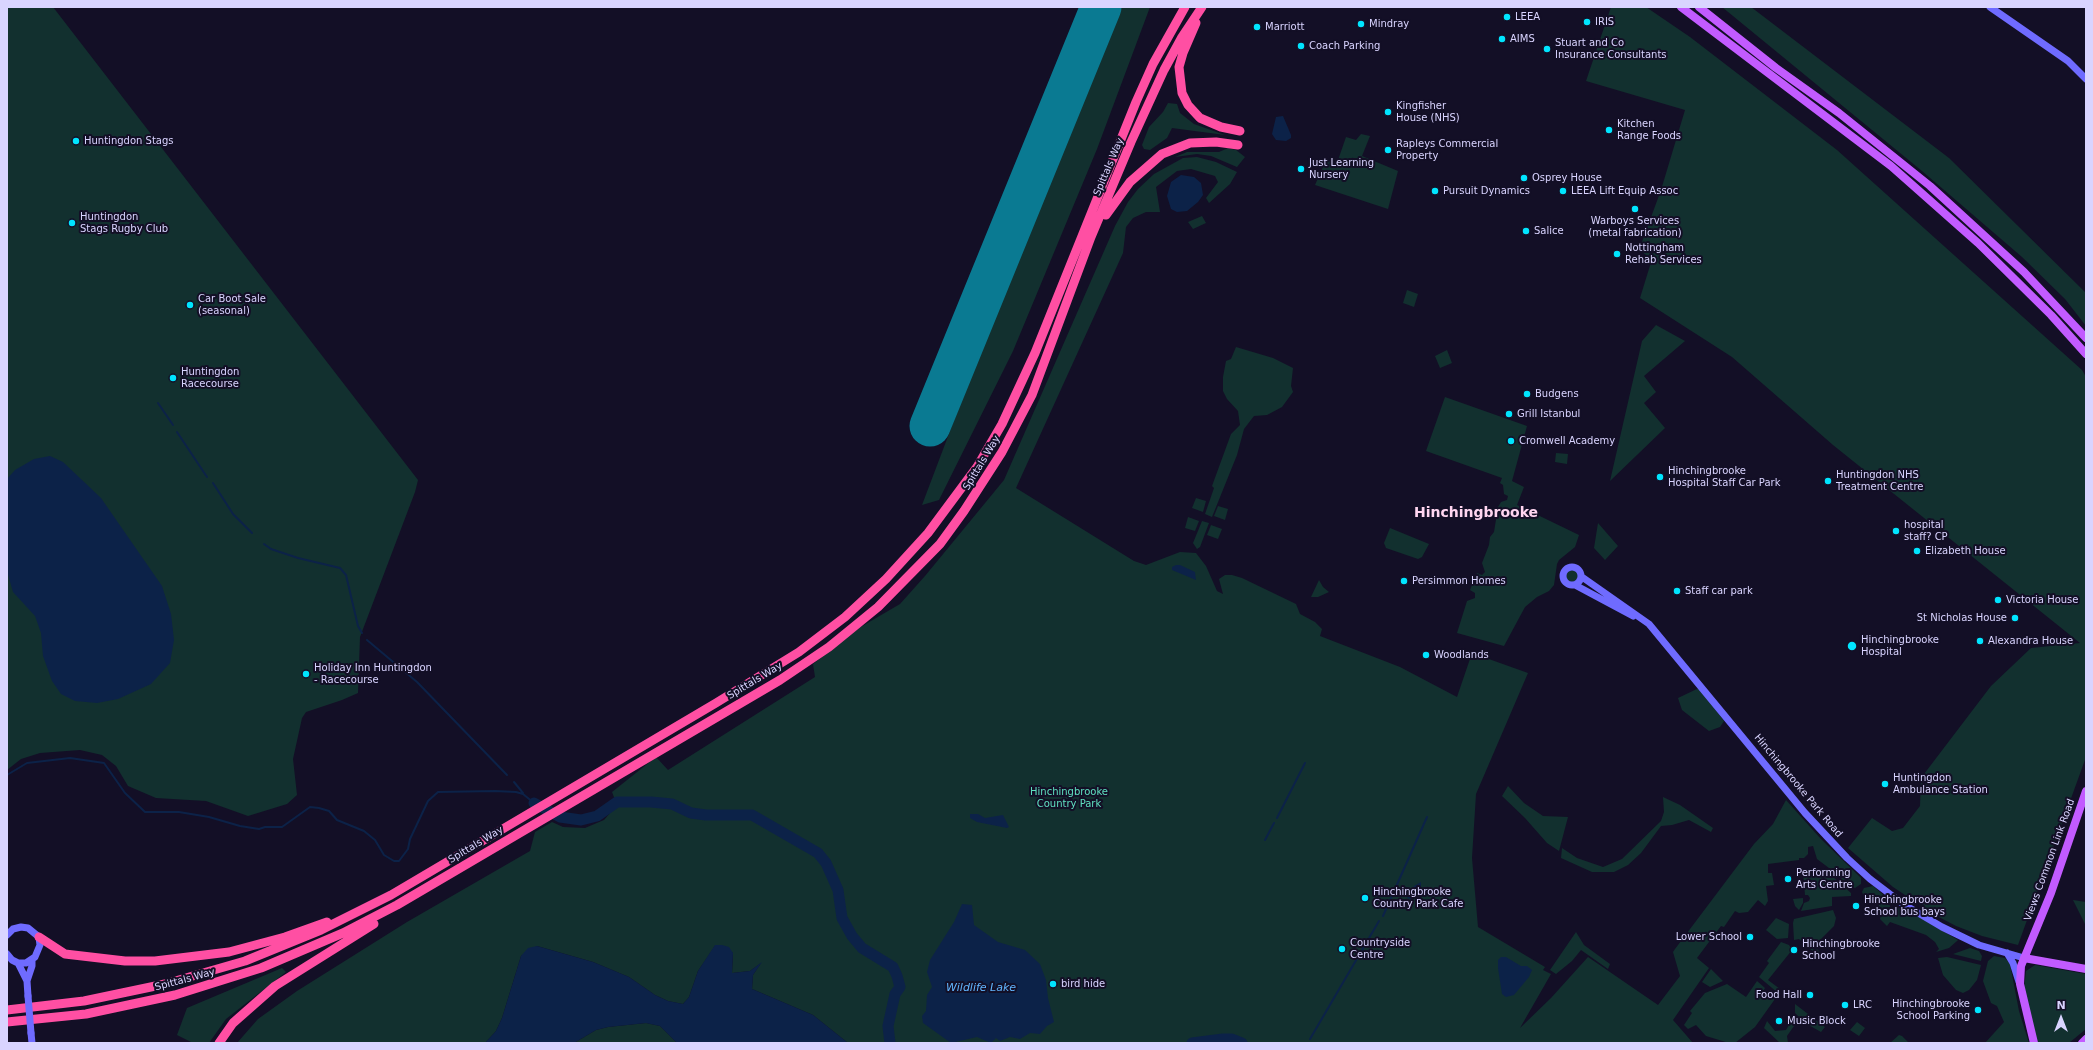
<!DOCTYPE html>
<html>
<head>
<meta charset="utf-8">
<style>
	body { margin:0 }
	#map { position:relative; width:2093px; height:1050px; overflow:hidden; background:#130f26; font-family:"DejaVu Sans",sans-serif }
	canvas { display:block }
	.frame { position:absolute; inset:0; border:8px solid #d9d4ff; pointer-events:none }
	.north { position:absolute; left:2041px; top:998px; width:40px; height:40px; -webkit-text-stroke:3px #130f26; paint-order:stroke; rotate:0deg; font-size:11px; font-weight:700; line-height:16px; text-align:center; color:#d9d4ff }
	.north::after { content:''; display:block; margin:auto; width:14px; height:18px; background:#d9d4ff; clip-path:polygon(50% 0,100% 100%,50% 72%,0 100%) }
</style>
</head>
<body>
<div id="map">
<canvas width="2093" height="1050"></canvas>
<div class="frame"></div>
<div class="north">N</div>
</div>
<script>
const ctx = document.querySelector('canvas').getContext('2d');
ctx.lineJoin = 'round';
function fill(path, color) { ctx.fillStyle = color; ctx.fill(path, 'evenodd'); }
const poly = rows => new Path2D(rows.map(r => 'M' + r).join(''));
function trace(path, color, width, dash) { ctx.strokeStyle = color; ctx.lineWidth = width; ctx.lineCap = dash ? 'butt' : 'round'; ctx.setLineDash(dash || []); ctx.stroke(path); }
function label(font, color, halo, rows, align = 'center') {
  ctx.font = font + ' "DejaVu Sans",sans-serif'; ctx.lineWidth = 4; ctx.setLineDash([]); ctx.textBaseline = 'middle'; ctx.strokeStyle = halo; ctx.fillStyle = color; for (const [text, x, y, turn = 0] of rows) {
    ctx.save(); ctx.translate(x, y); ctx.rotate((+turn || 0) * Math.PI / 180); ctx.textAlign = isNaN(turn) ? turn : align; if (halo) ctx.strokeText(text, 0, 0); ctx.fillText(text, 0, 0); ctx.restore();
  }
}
const green = poly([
	[7,7,53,7,418,480,415,492,360,637,358,693,342,700,306,712,302,718,293,759,297,795,287,804,248,816,206,801,156,798,128,786,116,766,102,755,80,750,40,753,21,759,7,770],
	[1119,7,1150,7,1097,149,1013,351,939,500,922,505,1064,130],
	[1611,7,1646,7,1690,37,1837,150,2082,370,2086,377,2086,757,2018,945,1982,936,1956,926,1935,915,1893,887,1848,848,1872,818,1892,831,1903,828,1920,806,1921,778,1991,686,2031,648,2080,643,1833,445,1732,357,1640,298,1652,259,1639,250,1661,190,1685,110,1586,81],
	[1722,7,1751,7,1949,158,2086,293,2086,326,2065,299,2022,257,1922,171],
	[1168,103,1177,104,1180,113,1194,124,1225,135,1172,128,1167,138,1150,150,1144,149,1142,145,1149,127,1163,112],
	[1361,134,1370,136,1362,156,1398,171,1388,209,1315,185,1326,160,1337,163,1346,137,1356,140],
	[1228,148,1236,150,1245,157,1237,167,1211,156,1197,154,1175,157,1187,152,1219,152],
	[1197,157,1216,162,1237,172,1230,184,1209,203,1206,198,1218,182,1215,176,1191,169,1177,171,1156,187,1160,212,1146,212,1133,218,1126,227,1123,253,1016,488,1134,561,1146,565,1180,552,1196,553,1206,566,1217,591,1223,594,1219,579,1225,575,1232,575,1242,578,1296,604,1300,614,1315,622,1322,629,1320,636,1400,667,1457,697,1472,653,1528,673,1476,794,1472,858,1478,927,1545,967,1543,970,1551,974,1520,1028,1551,998,1588,957,1658,1005,1680,976,1673,952,1675,949,1754,844,1773,824,1786,800,1821,839,1857,874,1861,878,1861,884,1855,888,1848,885,1833,871,1817,859,1813,846,1808,847,1808,854,1804,858,1799,858,1799,860,1768,864,1768,873,1772,873,1774,885,1766,886,1768,901,1765,906,1758,900,1748,912,1739,913,1735,911,1724,927,1721,926,1697,958,1709,968,1673,1020,1693,1043,848,1043,813,1015,752,989,753,975,761,963,750,971,732,973,733,953,715,946,698,971,689,997,683,1004,668,1001,655,995,629,977,593,962,537,946,521,956,502,1018,496,1031,485,1043,237,1043,258,1019,297,991,407,922,530,851,535,832,552,822,563,827,585,828,604,820,617,805,612,792,656,757,668,770,815,677,813,664,859,628,900,604,925,576,1004,480,1115,226,1128,202,1138,189,1154,174,1183,158],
	[1202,216,1206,223,1193,229,1188,222],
	[1407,290,1418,294,1414,307,1403,303],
	[1656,325,1685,341,1644,376,1656,392,1644,403,1665,428,1610,481,1642,341],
	[1236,347,1273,358,1293,368,1291,386,1293,392,1282,407,1267,415,1254,416,1244,429,1237,455,1212,517,1205,514,1214,488,1212,486,1231,434,1240,425,1238,411,1227,399,1223,391,1223,377,1226,361,1231,359],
	[1447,350,1452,363,1440,368,1435,356],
	[1445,397,1527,426,1512,481,1524,487,1517,505,1579,535,1575,547,1559,560,1557,564,1554,585,1549,591,1537,597,1525,607,1504,646,1457,633,1467,601,1475,598,1475,593,1470,590,1477,573,1482,575,1485,572,1482,563,1489,545,1490,537,1494,532,1498,507,1501,502,1507,500,1508,496,1504,494,1503,485,1500,483,1502,478,1426,451],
	[1556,453,1568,454,1567,464,1555,462],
	[1196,498,1206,501,1203,512,1192,508],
	[1218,506,1228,509,1225,520,1214,516],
	[1188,517,1199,521,1195,531,1185,528],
	[1202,521,1209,523,1200,547,1197,549,1193,543],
	[1598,523,1618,546,1605,560,1594,548],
	[1211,525,1222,529,1218,539,1207,535],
	[1390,528,1429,544,1422,557,1418,559,1386,548,1384,543],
	'1566 576a6 6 0 1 1 12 0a6 6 0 1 1-12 0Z',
	[1319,580,1323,587,1329,592,1318,597,1311,597],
	[1699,688,1724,721,1720,727,1709,731,1682,710,1678,698],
	[1508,786,1524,803,1543,816,1568,817,1559,851,1547,843,1525,818,1502,796],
	[1663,797,1680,805,1713,828,1711,832,1689,820,1672,825,1661,826,1641,853,1628,865,1614,872,1592,872,1561,858,1562,848,1577,858,1603,867,1622,859,1661,821,1664,812],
	[1816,867,1831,875,1851,893,1851,896,1832,897,1832,906,1801,911,1804,903,1809,901,1810,898,1808,895,1805,895,1803,872,1814,873],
	[1873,886,1889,900,1890,907,1882,908,1864,896,1862,892,1864,888],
	[1803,898,1803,903,1799,910,1795,906,1793,899],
	[2073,900,2086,902,2086,926],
	[1899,908,1903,908,1958,940,1957,941,1949,948,1936,952,1939,949,1935,942,1926,935,1890,922,1887,926,1880,919,1881,916],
	[1833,910,1836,918,1834,926,1814,946,1822,954,1821,955,1816,954,1799,939,1794,940,1793,923,1794,919],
	[1776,918,1789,924,1788,938,1777,939,1766,930],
	[1576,932,1584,945,1610,964,1608,969,1581,950,1572,961,1556,974,1550,970],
	[1781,942,1789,945,1792,950,1768,980,1780,989,1778,993,1759,977,1769,963,1767,961],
	[1970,948,1979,951,1982,956,1981,961,1953,954],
	[1994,956,2005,958,2010,964,2019,1011,2029,1043,1985,1043,2004,1022,1997,1006,1991,1003,1983,981,1988,961],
	[1947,957,1981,965,1977,980,1969,990,1963,993,1956,990,1943,975,1938,958],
	[2035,965,2086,974,2086,1029,2069,1043,2036,1043,2024,989,2026,971],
	[282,968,286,972,226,1019,209,1043,193,1043,177,1035,187,1008],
	[1711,969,1723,981,1710,987,1702,982],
	[1757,981,1765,988,1762,993,1770,1000,1774,995,1775,999,1755,1027,1735,1043,1729,1043,1706,1036,1696,1025,1688,1029,1684,1025,1692,1013,1690,1011,1705,993,1727,984,1746,997],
	[1795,1004,1825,1027,1821,1032,1805,1023,1795,1013],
	[1792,1020,1794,1026,1787,1036,1788,1043,1780,1043,1764,1028,1767,1021,1775,1031,1786,1030],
	[1857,1022,1865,1028,1859,1036,1850,1030],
	[646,1023,660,1026,677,1043,574,1043,596,1030,608,1027],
	[1899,1035,1902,1036,1909,1043,1890,1043]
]);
const water = poly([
	[1283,116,1291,135,1291,138,1286,141,1276,140,1272,134,1276,117],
	[1181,175,1194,177,1201,183,1203,195,1198,202,1187,211,1177,212,1171,209,1167,196,1171,182],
	[50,456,63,462,101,498,162,586,171,614,174,640,170,663,151,684,118,699,97,703,75,701,61,694,52,681,43,656,41,633,35,616,13,592,7,571,7,479,15,470,34,459],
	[1176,565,1180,565,1195,572,1196,580,1172,570,1172,567],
	[970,814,978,814,985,818,1003,815,1009,827,1007,828,977,822,970,818],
	[1421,882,1421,890,1412,900,1407,898,1414,886],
	[962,904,972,905,974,925,998,942,1025,950,1040,964,1046,980,1048,998,1054,1022,1047,1026,1040,1034,1030,1033,1020,1039,1010,1037,1000,1041,996,1038,991,1043,977,1037,951,1043,923,1023,922,1016,926,1011,927,995,932,987,927,972,930,960,954,922],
	[715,945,722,945,729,947,733,953,732,973,750,971,762,962,753,975,752,989,813,1015,848,1043,677,1043,660,1026,646,1023,608,1027,596,1030,574,1043,485,1043,496,1031,502,1018,521,956,528,948,537,946,593,962,629,977,655,995,668,1001,683,1004,689,997,698,971],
	[1501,957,1506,957,1521,966,1527,966,1532,970,1529,977,1514,995,1506,997,1502,994,1498,968,1498,960]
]);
const stream = poly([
	[158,403,173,425],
	[177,432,207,477],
	[213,483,233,514,252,533],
	[264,544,271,549,298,558,340,568,346,575,358,626,362,633],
	[367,640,417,682,507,775],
	[7,775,27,763,70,758,104,763,125,793,145,812,179,812,209,817,240,826,259,829,265,827,282,827,310,807,319,808,329,811,337,820,364,831,375,840,384,855,394,861,399,861,408,849,410,839,428,801,438,792,495,791,516,792,523,794,534,803],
	[514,782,523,793],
	[1277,818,1305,763],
	[1265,840,1274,823],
	[1383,916,1427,817],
	[1310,1039,1379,921]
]);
const river = poly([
	[534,803,560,817,581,820,597,816,617,802,651,802,672,804,691,813,706,815,752,815,818,853,826,863,838,890,842,918,852,936,862,948,893,967,897,976,900,987,895,994,888,1026,890,1043],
	[1192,1043,1223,1039,1232,1039,1242,1043]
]);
const runway = poly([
	[930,426,1101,7]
]);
const secondary = poly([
	[1990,7,2068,61,2086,79],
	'1563 576a9 9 0 1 1 18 0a9 9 0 1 1-18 0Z',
	[1582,577,1649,624,1805,813,1847,858,1870,879,1903,904,1942,927,1979,945,2024,958],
	[1575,585,1633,616],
	[7,935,13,929,21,927,28,928,39,937,40,945,35,957,26,963,18,963,12,960,7,954],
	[2007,953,2013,963,2019,982],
	[18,963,27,981,28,996],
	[27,981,32,966,32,961],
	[31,1033,32,1043]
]);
const primary = poly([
	[1681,7,1891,166,1978,243,2051,315,2086,354],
	[1699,7,1776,68,1839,113,1930,186,2024,272,2086,338],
	[2024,958,2086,969],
	[2034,1043,2020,984,2021,966,2051,893,2086,791],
	[2082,1043,2086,1039]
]);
const highway = poly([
	[1196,23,1183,53,1179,67,1182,93,1188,105,1200,118,1221,127,1240,131],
	[1106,215,1130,182,1162,154,1190,143,1216,142,1238,145],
	[39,937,65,954,125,961,155,961,229,952,285,937,327,922],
	[7,1010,84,1001,165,984,245,961,321,930,391,895,716,703,799,652,845,617,886,579,928,533,977,467,1002,424,1035,353,1136,102,1153,64,1185,7],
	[7,1022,86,1014,175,995,261,968,343,933,397,905,780,680,829,647,878,607,940,544,964,511,1002,452,1032,395,1091,237,1131,142,1164,70,1182,37,1202,7],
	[219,1043,233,1023,275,986,374,924]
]);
const secondaryBridge = poly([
	[28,996,31,1033]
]);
const markers = [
	[1507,17,4,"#00e5ff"],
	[1587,22,4,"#00e5ff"],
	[1361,24,4,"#00e5ff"],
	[1257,27,4,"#00e5ff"],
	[1502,39,4,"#00e5ff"],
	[1301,46,4,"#00e5ff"],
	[1547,49,4,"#00e5ff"],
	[1388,112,4,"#00e5ff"],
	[1609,130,4,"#00e5ff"],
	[76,141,4,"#00e5ff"],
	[1388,150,4,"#00e5ff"],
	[1301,169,4,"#00e5ff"],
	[1524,178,4,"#00e5ff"],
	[1435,191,4,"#00e5ff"],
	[1563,191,4,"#00e5ff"],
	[1635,209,4,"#00e5ff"],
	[72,223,4,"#00e5ff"],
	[1526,231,4,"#00e5ff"],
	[1617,254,4,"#00e5ff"],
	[190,305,4,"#00e5ff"],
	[173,378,4,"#00e5ff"],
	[1527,394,4,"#00e5ff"],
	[1509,414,4,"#00e5ff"],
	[1511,441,4,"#00e5ff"],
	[1660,477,4,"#00e5ff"],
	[1828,481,4,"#00e5ff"],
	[1896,531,4,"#00e5ff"],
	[1917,551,4,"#00e5ff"],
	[1404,581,4,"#00e5ff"],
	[1677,591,4,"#00e5ff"],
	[1998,600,4,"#00e5ff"],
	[2015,618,4,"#00e5ff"],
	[1980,641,4,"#00e5ff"],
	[1852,646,5,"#00e5ff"],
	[1426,655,4,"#00e5ff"],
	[306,674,4,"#00e5ff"],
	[1885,784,4,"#00e5ff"],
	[1788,879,4,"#00e5ff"],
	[1365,898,4,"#00e5ff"],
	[1856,906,4,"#00e5ff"],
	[1750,937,4,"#00e5ff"],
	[1342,949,4,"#00e5ff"],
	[1794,950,4,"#00e5ff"],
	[1053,984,4,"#00e5ff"],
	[1810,995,4,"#00e5ff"],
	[1845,1005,4,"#00e5ff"],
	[1978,1010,4,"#00e5ff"],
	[1779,1021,4,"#00e5ff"]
];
const poiNames = [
	["LEEA",1515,17],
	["IRIS",1595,22],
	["Mindray",1369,24],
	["Marriott",1265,27],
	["AIMS",1510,39],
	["Stuart and Co",1555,43],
	["Insurance Consultants",1555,55],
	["Coach Parking",1309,46],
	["Kingfisher",1396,106],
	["House (NHS)",1396,118],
	["Kitchen",1617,124],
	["Range Foods",1617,136],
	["Huntingdon Stags",84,141],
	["Rapleys Commercial",1396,144],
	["Property",1396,156],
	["Just Learning",1309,163],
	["Nursery",1309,175],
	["Osprey House",1532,178],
	["Pursuit Dynamics",1443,191],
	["LEEA Lift Equip Assoc",1571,191],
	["Huntingdon",80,217],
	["Stags Rugby Club",80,229],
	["Warboys Services",1635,221,"center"],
	["(metal fabrication)",1635,233,"center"],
	["Salice",1534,231],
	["Nottingham",1625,248],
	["Rehab Services",1625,260],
	["Car Boot Sale",198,299],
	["(seasonal)",198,311],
	["Huntingdon",181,372],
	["Racecourse",181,384],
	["Budgens",1535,394],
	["Grill Istanbul",1517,414],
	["Cromwell Academy",1519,441],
	["Hinchingbrooke",1668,471],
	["Hospital Staff Car Park",1668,483],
	["Huntingdon NHS",1836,475],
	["Treatment Centre",1836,487],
	["hospital",1904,525],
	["staff? CP",1904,537],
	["Elizabeth House",1925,551],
	["Persimmon Homes",1412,581],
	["Staff car park",1685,591],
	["Victoria House",2006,600],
	["St Nicholas House",2007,618,"right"],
	["Hinchingbrooke",1861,640],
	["Hospital",1861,652],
	["Alexandra House",1988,641],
	["Woodlands",1434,655],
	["Holiday Inn Huntingdon",314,668],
	["- Racecourse",314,680],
	["Huntingdon",1893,778],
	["Ambulance Station",1893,790],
	["Performing",1796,873],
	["Arts Centre",1796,885],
	["Hinchingbrooke",1373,892],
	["Country Park Cafe",1373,904],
	["Hinchingbrooke",1864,900],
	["School bus bays",1864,912],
	["Lower School",1742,937,"right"],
	["Countryside",1350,943],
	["Centre",1350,955],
	["Hinchingbrooke",1802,944],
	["School",1802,956],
	["bird hide",1061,984],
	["Food Hall",1802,995,"right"],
	["Hinchingbrooke",1970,1004,"right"],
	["School Parking",1970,1016,"right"],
	["LRC",1853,1005],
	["Music Block",1787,1021]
];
const streetNames = [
	["Spittals Way",1109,167,-67],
	["Spittals Way",982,463,-59],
	["Spittals Way",755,681,-31],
	["Hinchingbrooke Park Road",1798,786,50],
	["Spittals Way",476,845,-31],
	["Views Common Link Road",2050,860,-70],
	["Spittals Way",185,980,-15]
];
const parkNames = [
	["Hinchingbrooke",1069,792],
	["Country Park",1069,804]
];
const waterNames = [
	["Wildlife Lake",981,988]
];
const districtNames = [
	["Hinchingbrooke",1476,513]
];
fill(green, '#12302f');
fill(water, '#0c2248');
trace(stream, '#0c2248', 2);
trace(river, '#0c2248', 11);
trace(runway, '#0a7a92', 41);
trace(secondary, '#6f6bff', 7);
trace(primary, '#c25bff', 8);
trace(highway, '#ff4fa3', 9);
trace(secondaryBridge, '#6f6bff', 7);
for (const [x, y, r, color] of markers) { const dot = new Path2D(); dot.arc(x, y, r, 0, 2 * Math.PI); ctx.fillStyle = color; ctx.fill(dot); trace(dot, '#130f26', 1.5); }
label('10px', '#d9d4ff', '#130f26', poiNames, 'left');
label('10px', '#d9d4ff', '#130f26', streetNames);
label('10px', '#5fe0c0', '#130f26', parkNames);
label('italic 11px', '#62b6ff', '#130f26', waterNames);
label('bold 14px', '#ffd6f0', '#130f26', districtNames);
</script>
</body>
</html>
